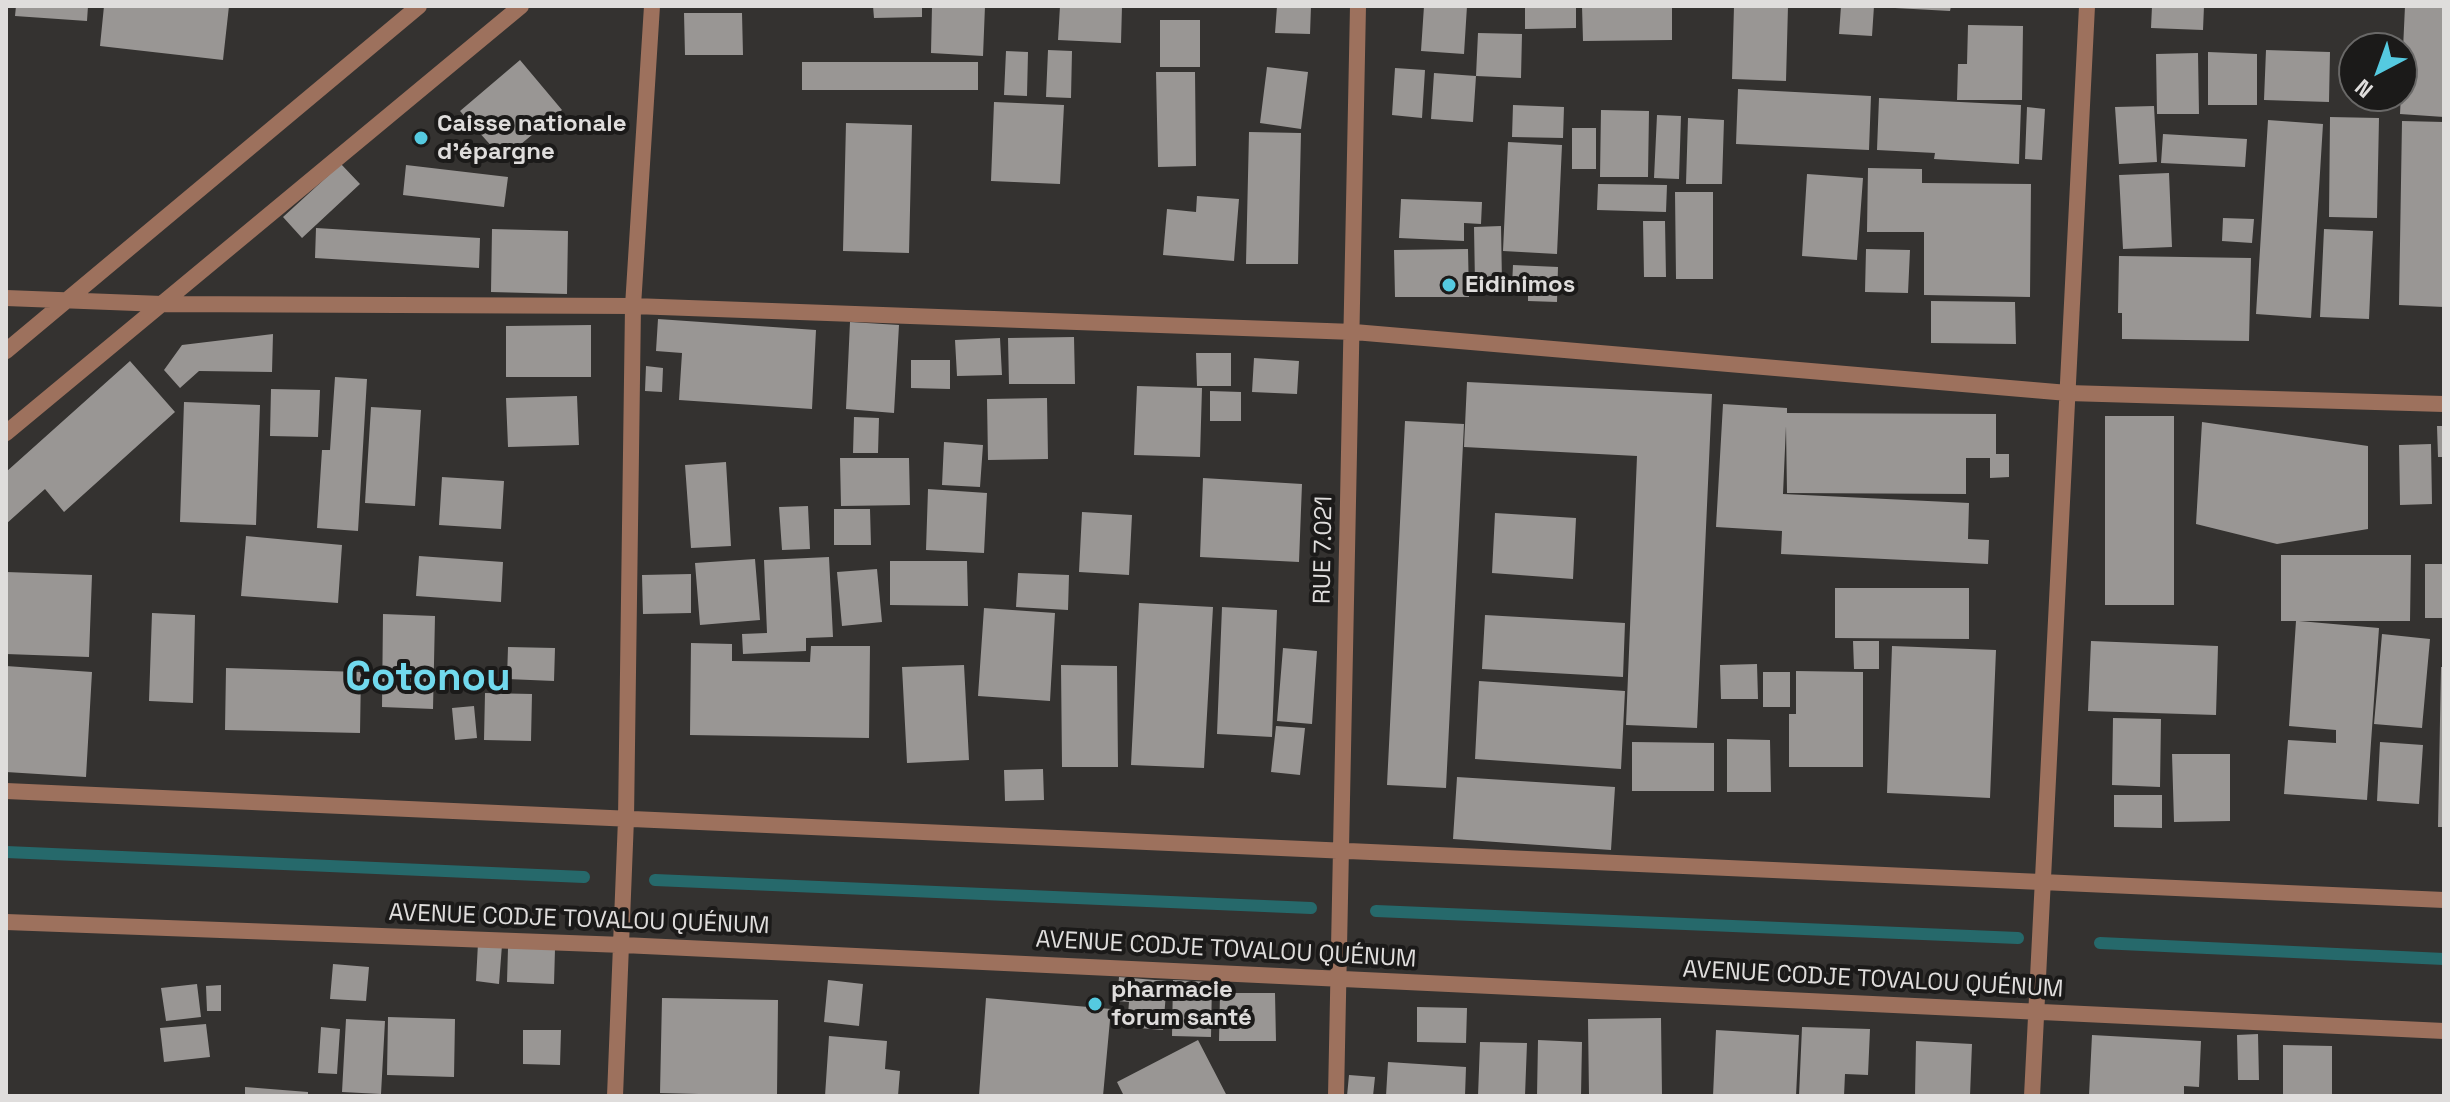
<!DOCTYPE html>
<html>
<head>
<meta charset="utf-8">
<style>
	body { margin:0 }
	#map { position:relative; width:2450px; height:1102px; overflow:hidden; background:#343230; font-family:"Space Grotesk",sans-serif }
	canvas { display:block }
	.frame { position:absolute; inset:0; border:8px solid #dfdddc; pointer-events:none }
	.north { position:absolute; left:2338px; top:32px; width:80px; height:80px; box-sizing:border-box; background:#1b1a19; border:2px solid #696867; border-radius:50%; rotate:221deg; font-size:22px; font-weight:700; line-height:32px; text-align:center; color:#dfdddc }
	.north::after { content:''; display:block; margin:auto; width:28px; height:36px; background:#55cae0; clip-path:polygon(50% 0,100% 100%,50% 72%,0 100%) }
</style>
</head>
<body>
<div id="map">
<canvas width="2450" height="1102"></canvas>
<div class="frame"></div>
<div class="north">N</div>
</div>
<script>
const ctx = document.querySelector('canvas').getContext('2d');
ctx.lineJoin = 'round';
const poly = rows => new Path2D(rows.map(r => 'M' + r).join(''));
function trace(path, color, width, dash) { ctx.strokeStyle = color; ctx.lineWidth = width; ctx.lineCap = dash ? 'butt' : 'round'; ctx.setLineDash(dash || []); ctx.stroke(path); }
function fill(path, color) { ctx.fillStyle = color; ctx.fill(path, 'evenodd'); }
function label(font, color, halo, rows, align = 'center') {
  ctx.font = font + ' "Space Grotesk",sans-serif'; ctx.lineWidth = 8; ctx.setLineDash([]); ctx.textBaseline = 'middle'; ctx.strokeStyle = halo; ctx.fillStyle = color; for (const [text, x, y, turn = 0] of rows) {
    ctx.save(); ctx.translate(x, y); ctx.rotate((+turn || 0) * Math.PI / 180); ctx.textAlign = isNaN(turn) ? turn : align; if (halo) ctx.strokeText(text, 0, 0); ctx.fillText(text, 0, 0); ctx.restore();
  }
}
const stream = poly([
	[6,852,584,877],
	[655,880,1311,908],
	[1376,911,2018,938],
	[2100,943,2444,959]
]);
const building = poly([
	[16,6,88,6,87,21,15,16],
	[104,6,229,6,223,60,100,46],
	[873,6,922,6,922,17,874,18],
	[932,6,985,6,983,56,931,53],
	[1060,6,1122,6,1121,43,1058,40],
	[1277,6,1311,6,1310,34,1275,33],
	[1424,6,1467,6,1464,54,1421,51],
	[1525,6,1576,6,1576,28,1525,29],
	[1582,6,1672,6,1672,40,1583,41],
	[1734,6,1788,6,1786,81,1732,79],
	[1841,6,1874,6,1872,36,1839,34],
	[1895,6,1951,6,1950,11,1895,8],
	[2152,6,2204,6,2203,30,2151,28],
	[2405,6,2444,6,2444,117,2400,114],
	[684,13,742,13,743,55,685,55],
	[1160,20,1200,20,1200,67,1160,67],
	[1968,25,2023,26,2022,100,1957,100,1958,64,1967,64],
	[1478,33,1522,34,1521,78,1476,76],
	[1048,50,1072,51,1071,98,1046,97],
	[2266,50,2330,52,2329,102,2264,100],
	[1006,51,1028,52,1027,96,1004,95],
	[2208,52,2257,54,2257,105,2208,105],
	[2198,53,2199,114,2157,114,2156,54],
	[520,60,562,110,503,159,460,111],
	[802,62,978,62,978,90,802,90],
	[1267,67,1308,72,1301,129,1260,123],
	[1395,68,1425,70,1422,118,1392,115],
	[1156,72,1195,72,1196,166,1158,167],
	[1434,73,1476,76,1473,122,1431,119],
	[1738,89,1871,96,1869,150,1736,144],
	[1879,98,2021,105,2019,164,1934,159,1935,153,1877,150],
	[994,102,1064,105,1060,184,991,181],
	[1513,105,1564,107,1563,138,1512,137],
	[2154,106,2157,162,2119,164,2115,107],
	[2027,107,2045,109,2042,160,2025,159],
	[1601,110,1649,111,1648,177,1600,177],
	[1657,115,1681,116,1679,179,1654,178],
	[2330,117,2379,118,2377,218,2329,217],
	[1688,118,1724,120,1722,184,1686,184],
	[2268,120,2323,124,2311,318,2256,314],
	[2402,121,2444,122,2444,307,2399,305],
	[846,123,912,125,909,253,843,251],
	[1572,128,1596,128,1596,169,1572,169],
	[1249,132,1301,133,1298,264,1246,264],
	[2163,134,2247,139,2245,167,2161,163],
	[1508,142,1562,145,1557,254,1503,251],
	[341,164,360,184,302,238,283,217],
	[406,165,508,177,504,207,403,195],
	[1868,168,1922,169,1922,183,2031,184,2030,297,1924,295,1924,232,1867,232],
	[2169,173,2172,247,2123,249,2119,175],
	[1807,174,1863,178,1857,260,1802,256],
	[1598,184,1667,185,1666,212,1597,210],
	[1675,192,1713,192,1713,279,1676,279],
	[1197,196,1239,199,1234,261,1163,255,1167,209,1196,212],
	[1401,199,1482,202,1481,224,1464,223,1464,241,1399,238],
	[2223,218,2254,219,2252,243,2222,241],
	[1643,221,1665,221,1666,277,1644,277],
	[1501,226,1502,283,1475,284,1474,227],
	[316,228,480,238,479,268,315,258],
	[492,229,568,231,567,294,491,292],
	[2324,229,2373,231,2369,319,2320,317],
	[1468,249,1469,297,1395,297,1394,250],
	[1866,249,1910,250,1908,293,1865,292],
	[2119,256,2251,258,2249,341,2122,339,2122,313,2118,313],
	[1513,265,1558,267,1557,302,1528,301,1528,287,1512,286],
	[1931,301,2015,302,2016,344,1931,343],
	[658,319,816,330,812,409,679,400,682,353,656,351],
	[850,322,899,325,894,413,846,409],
	[591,325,591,377,506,377,506,326],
	[273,334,272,372,199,371,180,388,164,370,182,345],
	[1074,337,1075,384,1009,384,1008,338],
	[1000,338,1002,375,957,376,955,340],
	[1196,353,1231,353,1231,386,1197,386],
	[1254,358,1299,361,1297,394,1252,392],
	[911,360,950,360,950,389,911,388],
	[130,361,175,412,64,512,45,489,6,524,6,472],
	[646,366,663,368,662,392,645,391],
	[335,377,367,379,358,531,317,528,322,450,330,450],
	[1467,382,1712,394,1697,728,1626,725,1637,456,1464,447],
	[1137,386,1202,388,1200,457,1134,455],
	[271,389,320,390,318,437,270,436],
	[1210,391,1241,392,1241,421,1210,421],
	[577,396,579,445,508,447,506,398],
	[1047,398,1048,459,988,460,987,399],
	[184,402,260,405,256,525,180,522],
	[1723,404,1787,408,1787,413,1996,414,1996,454,2009,454,2009,477,1990,478,1990,458,1966,458,1966,494,1787,493,1786,426,1783,494,1969,503,1968,539,1989,540,1988,564,1781,554,1782,531,1716,527],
	[371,407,421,410,415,506,365,503],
	[2105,416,2174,416,2174,605,2105,605],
	[854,417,879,418,878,453,853,453],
	[1405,421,1464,424,1446,788,1387,785],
	[2202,422,2368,446,2368,529,2277,544,2196,524],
	[2437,426,2444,426,2444,457,2438,457],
	[944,442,983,445,980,487,942,485],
	[2431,444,2432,504,2400,505,2399,445],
	[840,458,909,458,910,505,841,506],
	[726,462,731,546,691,548,685,465],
	[442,477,504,481,501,529,439,525],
	[1203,478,1302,484,1299,562,1200,557],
	[928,489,987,493,984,553,926,550],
	[808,506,810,549,782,550,779,507],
	[834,509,870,509,871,545,834,545],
	[1082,512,1132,515,1129,575,1079,572],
	[1495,513,1576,518,1573,579,1492,573],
	[246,536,342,545,338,603,241,596],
	[2281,555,2411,555,2410,621,2299,621,2379,628,2367,800,2284,794,2288,740,2336,743,2336,730,2289,726,2296,621,2281,621],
	[419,556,503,562,501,602,416,596],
	[829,557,833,637,806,638,806,651,743,654,742,634,767,633,764,560],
	[755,559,760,620,700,625,695,563],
	[890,561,967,561,968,606,890,605],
	[2425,564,2444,564,2444,618,2425,618],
	[877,569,882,622,842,626,837,572],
	[6,572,92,575,89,657,6,654],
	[1018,573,1069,575,1068,610,1016,607],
	[691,574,691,613,643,614,642,575],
	[1835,588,1969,588,1969,639,1835,638],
	[1139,603,1213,607,1204,768,1131,765],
	[1222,607,1277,610,1272,737,1217,734],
	[984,608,1055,613,1050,701,978,696],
	[152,613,195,615,193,703,149,701],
	[383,614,435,616,433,709,382,707],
	[1485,615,1625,623,1623,677,1482,669],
	[2382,634,2430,639,2422,728,2374,724],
	[1853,641,1879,641,1879,669,1854,669],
	[2091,641,2218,646,2216,715,2088,711],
	[691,643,732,644,732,661,810,662,811,646,870,646,869,738,690,735],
	[1892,646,1996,650,1990,798,1887,793],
	[508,647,555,648,554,681,507,679],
	[1283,648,1317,651,1312,724,1277,721],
	[1757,664,1758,699,1721,699,1720,665],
	[964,665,969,760,907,763,902,667],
	[1061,665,1117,666,1118,767,1062,767],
	[6,666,92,672,86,777,6,772],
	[2441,667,2444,667,2444,827,2438,827],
	[226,668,361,672,360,733,225,730],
	[1796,671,1863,672,1863,767,1789,767,1789,714,1796,714],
	[1763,672,1790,672,1790,707,1763,707],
	[1479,681,1625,691,1621,769,1475,759],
	[485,693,532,694,531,741,484,740],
	[474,706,477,738,455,740,452,708],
	[2113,718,2161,719,2160,787,2112,785],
	[1276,726,1305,728,1300,775,1271,772],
	[1727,739,1770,740,1771,792,1727,792],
	[1632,742,1714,743,1714,791,1632,791],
	[2380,742,2423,745,2419,804,2377,801],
	[2172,754,2230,754,2230,821,2174,822],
	[1043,769,1044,800,1005,801,1004,770],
	[1457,777,1615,787,1611,850,1453,839],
	[2114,795,2162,795,2162,828,2114,827],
	[478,943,502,945,499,984,476,981],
	[508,948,555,949,554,984,507,982],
	[333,964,369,967,366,1001,330,999],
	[1119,977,1167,981,1163,1030,1127,1027,1129,1002,1117,1001],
	[828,980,863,984,859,1026,824,1022],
	[1173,980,1212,982,1211,1037,1172,1036],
	[197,984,201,1017,166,1021,161,988],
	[221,985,221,1011,207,1011,206,986],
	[1220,993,1275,993,1276,1041,1219,1041],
	[662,998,778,1000,777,1096,660,1093],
	[986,998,1111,1009,1103,1096,979,1096],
	[1417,1007,1467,1008,1466,1043,1417,1042],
	[388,1017,455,1019,454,1077,387,1075],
	[1661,1018,1662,1096,1589,1096,1588,1019],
	[346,1019,385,1021,381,1094,342,1092],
	[206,1024,210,1057,164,1062,160,1028],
	[321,1027,340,1029,337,1074,318,1073],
	[1802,1027,1870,1029,1868,1075,1845,1074,1844,1096,1799,1096],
	[523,1030,561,1030,560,1065,523,1064],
	[1716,1030,1799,1035,1796,1096,1713,1096],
	[2258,1034,2259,1080,2238,1080,2237,1035],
	[2092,1035,2201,1041,2199,1087,2184,1086,2184,1096,2089,1096],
	[829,1036,887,1041,885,1069,900,1071,898,1096,825,1096],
	[1198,1040,1227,1096,1124,1096,1117,1082],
	[1538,1040,1582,1042,1581,1096,1537,1096],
	[1916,1041,1972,1044,1970,1096,1915,1096],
	[1480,1042,1527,1043,1525,1096,1478,1096],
	[2283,1045,2332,1046,2332,1096,2283,1096],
	[1388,1062,1466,1067,1465,1096,1386,1096],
	[1349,1075,1375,1077,1373,1096,1347,1096],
	[245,1087,308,1092,308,1096,245,1096]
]);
const street = poly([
	[6,298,162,304,633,306,1354,332,2068,393,2444,404],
	[6,351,419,6],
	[6,433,521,6],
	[6,791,2444,900],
	[6,922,623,945,2444,1031],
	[615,1096,626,819,633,306,652,6],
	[1336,1096,1358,6],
	[2032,1096,2087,6]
]);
const markers = [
	[421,138,8,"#55cae0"],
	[1449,285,8,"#55cae0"],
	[1095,1004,8,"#55cae0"]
];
const poiNames = [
	["Caisse nationale",437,124],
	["d'épargne",437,152],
	["Eidinimos",1465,285],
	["pharmacie",1111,990],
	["forum santé",1111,1018]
];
const streetNames = [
	["RUE 7.021",1324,550,-89],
	["AVENUE CODJE TOVALOU QUÉNUM",579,920,2],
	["AVENUE CODJE TOVALOU QUÉNUM",1226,950,3],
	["AVENUE CODJE TOVALOU QUÉNUM",1873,980,3]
];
const townNames = [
	["Cotonou",428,679]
];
trace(stream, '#26696b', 12);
fill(building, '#999694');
trace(street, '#9d715d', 16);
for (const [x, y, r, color] of markers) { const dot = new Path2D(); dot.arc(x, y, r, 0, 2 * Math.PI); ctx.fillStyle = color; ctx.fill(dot); trace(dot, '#1b1a19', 3); }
label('bold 24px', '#dfdddc', '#1b1a19', poiNames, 'left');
label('24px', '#dfdddc', '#1b1a19', streetNames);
label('bold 40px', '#71d9ed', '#1b1a19', townNames);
</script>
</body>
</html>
